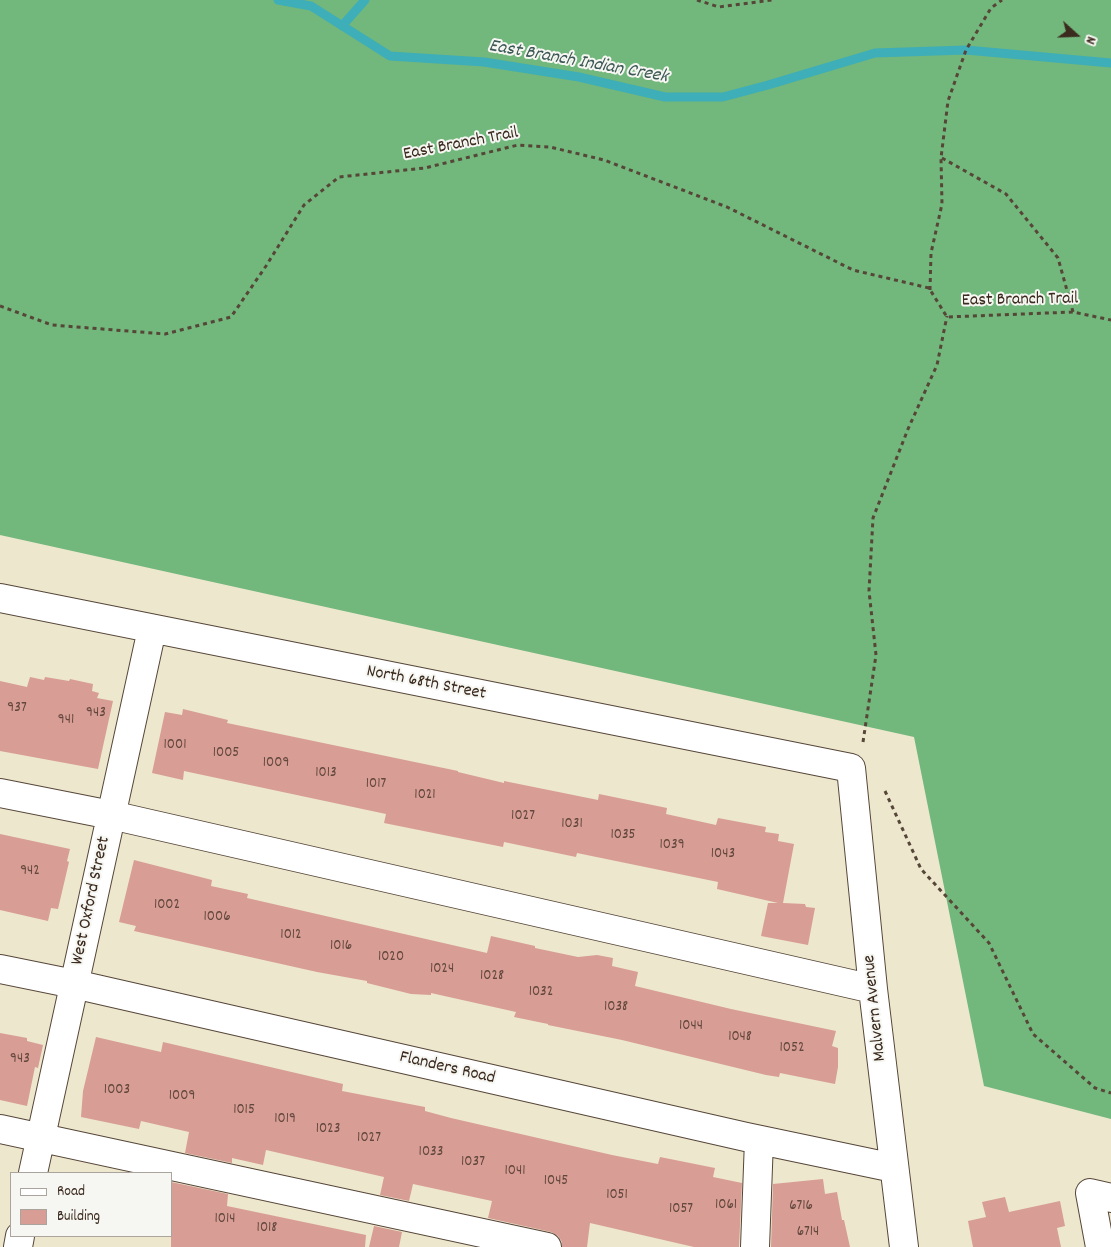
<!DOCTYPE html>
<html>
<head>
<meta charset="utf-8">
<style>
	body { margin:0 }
	#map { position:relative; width:1111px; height:1247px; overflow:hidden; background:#ede7ce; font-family:Dekko,sans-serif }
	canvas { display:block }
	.legend { position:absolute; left:10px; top:1172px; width:162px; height:65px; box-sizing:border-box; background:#f6f6f2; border:1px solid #aba49d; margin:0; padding:6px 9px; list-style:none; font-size:15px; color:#3b2a1e }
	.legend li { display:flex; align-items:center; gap:10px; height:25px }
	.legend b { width:25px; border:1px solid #aba49d }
	.north { position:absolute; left:1051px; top:10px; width:50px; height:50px; -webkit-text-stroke:4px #f6f6f2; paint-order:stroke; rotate:110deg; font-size:14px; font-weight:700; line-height:20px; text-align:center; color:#3b2a1e }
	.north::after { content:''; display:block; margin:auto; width:18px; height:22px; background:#3b2a1e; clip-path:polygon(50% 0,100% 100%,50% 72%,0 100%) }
</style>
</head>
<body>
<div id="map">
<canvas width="1111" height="1247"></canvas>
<ul class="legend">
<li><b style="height:6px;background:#fff"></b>Road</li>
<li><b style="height:14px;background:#d89d95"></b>Building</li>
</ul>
<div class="north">N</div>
</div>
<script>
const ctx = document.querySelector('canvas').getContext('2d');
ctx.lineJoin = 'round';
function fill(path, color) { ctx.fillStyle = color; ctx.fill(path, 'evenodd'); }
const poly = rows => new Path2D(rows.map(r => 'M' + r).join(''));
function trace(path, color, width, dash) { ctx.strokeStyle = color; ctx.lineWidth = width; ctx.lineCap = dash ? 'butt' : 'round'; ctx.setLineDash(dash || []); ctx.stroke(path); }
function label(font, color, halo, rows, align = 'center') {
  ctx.font = font + ' Dekko,sans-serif'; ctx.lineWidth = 4; ctx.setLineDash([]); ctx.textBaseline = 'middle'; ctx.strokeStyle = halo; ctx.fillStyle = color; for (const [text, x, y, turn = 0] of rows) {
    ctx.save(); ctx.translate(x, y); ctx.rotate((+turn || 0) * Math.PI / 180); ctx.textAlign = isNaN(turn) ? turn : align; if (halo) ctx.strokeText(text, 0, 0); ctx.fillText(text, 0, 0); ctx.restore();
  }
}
const forest = poly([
	[0,0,1111,0,1111,1119,984,1086,914,737,0,535]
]);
const stream = poly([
	[278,0,311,6,390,56,484,62,579,77,665,97,723,97,768,85,875,53,966,50,1111,63],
	[342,26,365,0]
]);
const building = poly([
	[30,677,44,680,45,677,69,681,70,679,93,684,92,691,99,693,97,698,113,701,98,769,0,751,0,681,27,687],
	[183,709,228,720,227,723,458,771,458,772,504,783,504,781,598,800,599,794,667,808,666,814,716,825,718,818,766,827,765,832,779,834,778,841,794,844,783,903,805,904,806,907,815,908,808,945,761,936,768,903,778,903,717,889,718,882,577,853,576,857,504,842,503,847,384,823,386,814,184,771,183,780,152,773,165,712,182,715],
	[0,834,70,849,67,861,69,862,58,909,51,908,48,921,0,910],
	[134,860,212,880,211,886,248,894,247,898,487,953,491,936,535,946,535,948,578,957,597,955,613,958,612,966,638,972,635,986,731,1009,836,1031,832,1046,838,1048,838,1067,835,1084,780,1073,779,1077,766,1075,622,1040,548,1025,548,1024,514,1017,516,1012,431,993,431,995,411,994,367,983,367,981,317,972,134,931,136,926,119,922],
	[0,1033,27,1038,27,1041,43,1045,38,1068,35,1067,27,1106,0,1100],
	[96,1037,161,1052,163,1042,343,1084,342,1091,425,1107,425,1111,451,1118,612,1155,658,1164,660,1157,715,1168,713,1177,742,1183,739,1247,694,1247,590,1223,587,1247,562,1247,562,1242,558,1236,551,1232,488,1218,492,1201,413,1184,409,1201,380,1195,384,1177,266,1150,263,1165,232,1158,232,1163,185,1153,189,1132,141,1121,139,1129,81,1117,83,1091],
	[823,1179,825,1194,837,1192,842,1220,844,1220,850,1247,771,1247,773,1184],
	[171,1182,228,1194,227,1206,366,1235,365,1247,171,1247],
	[1005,1197,1009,1212,1060,1201,1065,1226,1057,1228,1061,1247,973,1247,968,1221,986,1217,982,1202],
	[374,1226,402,1232,399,1247,369,1247]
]);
const path = poly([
	[697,0,719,7,772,0],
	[942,158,1006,194,1058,258,1073,312],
	[930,290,931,253,942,204,941,158,948,101,966,50,991,8,1002,0],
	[0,306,52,325,165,334,231,317,266,266,304,205,339,177,425,168,518,145,550,147,604,160,727,207,853,270,929,288,947,317,1073,312,1111,320],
	[863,742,876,655,869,591,873,518,908,429,937,365,947,316],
	[885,791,921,869,989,943,1033,1034,1095,1088,1111,1093]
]);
const minor = poly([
	[0,598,851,768,873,989,904,1247],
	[0,793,111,815,873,989],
	[0,969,74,984,746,1137,894,1168],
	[0,1129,547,1247],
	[33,1173,152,629],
	[18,1247,20,1236],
	[755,1247,759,1140],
	[1100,1247,1090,1193,1111,1198]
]);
const numberNames = [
	["937",17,709],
	["943",96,714],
	["941",66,721],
	["1001",175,746],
	["1005",226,754],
	["1009",276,764],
	["1013",326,774],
	["1017",376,785],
	["1021",425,796],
	["1027",523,817],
	["1031",572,825],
	["1035",623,836],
	["1039",672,846],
	["1043",723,855],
	["942",30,872],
	["1002",167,906],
	["1006",217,918],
	["1012",291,936],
	["1016",341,947],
	["1020",391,958],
	["1024",442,970],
	["1028",492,977],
	["1032",541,993],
	["1038",616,1008],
	["1044",691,1027],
	["1048",740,1038],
	["1052",792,1049],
	["943",20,1060],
	["1003",117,1091],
	["1009",182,1097],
	["1015",244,1111],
	["1019",285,1120],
	["1023",328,1130],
	["1027",369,1139],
	["1033",431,1153],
	["1037",473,1163],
	["1041",515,1172],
	["1045",556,1182],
	["1051",617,1196],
	["1061",726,1206],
	["6716",801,1207],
	["1057",681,1210],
	["1014",225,1220],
	["1018",267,1229],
	["6714",808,1233]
];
const streetNames = [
	["East Branch Trail",461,145,-11],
	["East Branch Trail",1020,301,-1],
	["North 68th Street",426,684,11],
	["West Oxford Street",92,901,-78],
	["Malvern Avenue",876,1008,-96],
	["Flanders Road",447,1069,13]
];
const waterNames = [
	["East Branch Indian Creek",578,63,10]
];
fill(forest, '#72b77c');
trace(stream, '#3eaeb8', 9);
fill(building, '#d89d95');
trace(minor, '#564638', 30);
trace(path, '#564638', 3, [4, 4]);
trace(minor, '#fff', 28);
label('15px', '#62473c', null, numberNames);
label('18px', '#3b2a1e', '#f6f6f2', streetNames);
label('italic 19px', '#3c5854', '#f6f6f2', waterNames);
</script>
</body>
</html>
